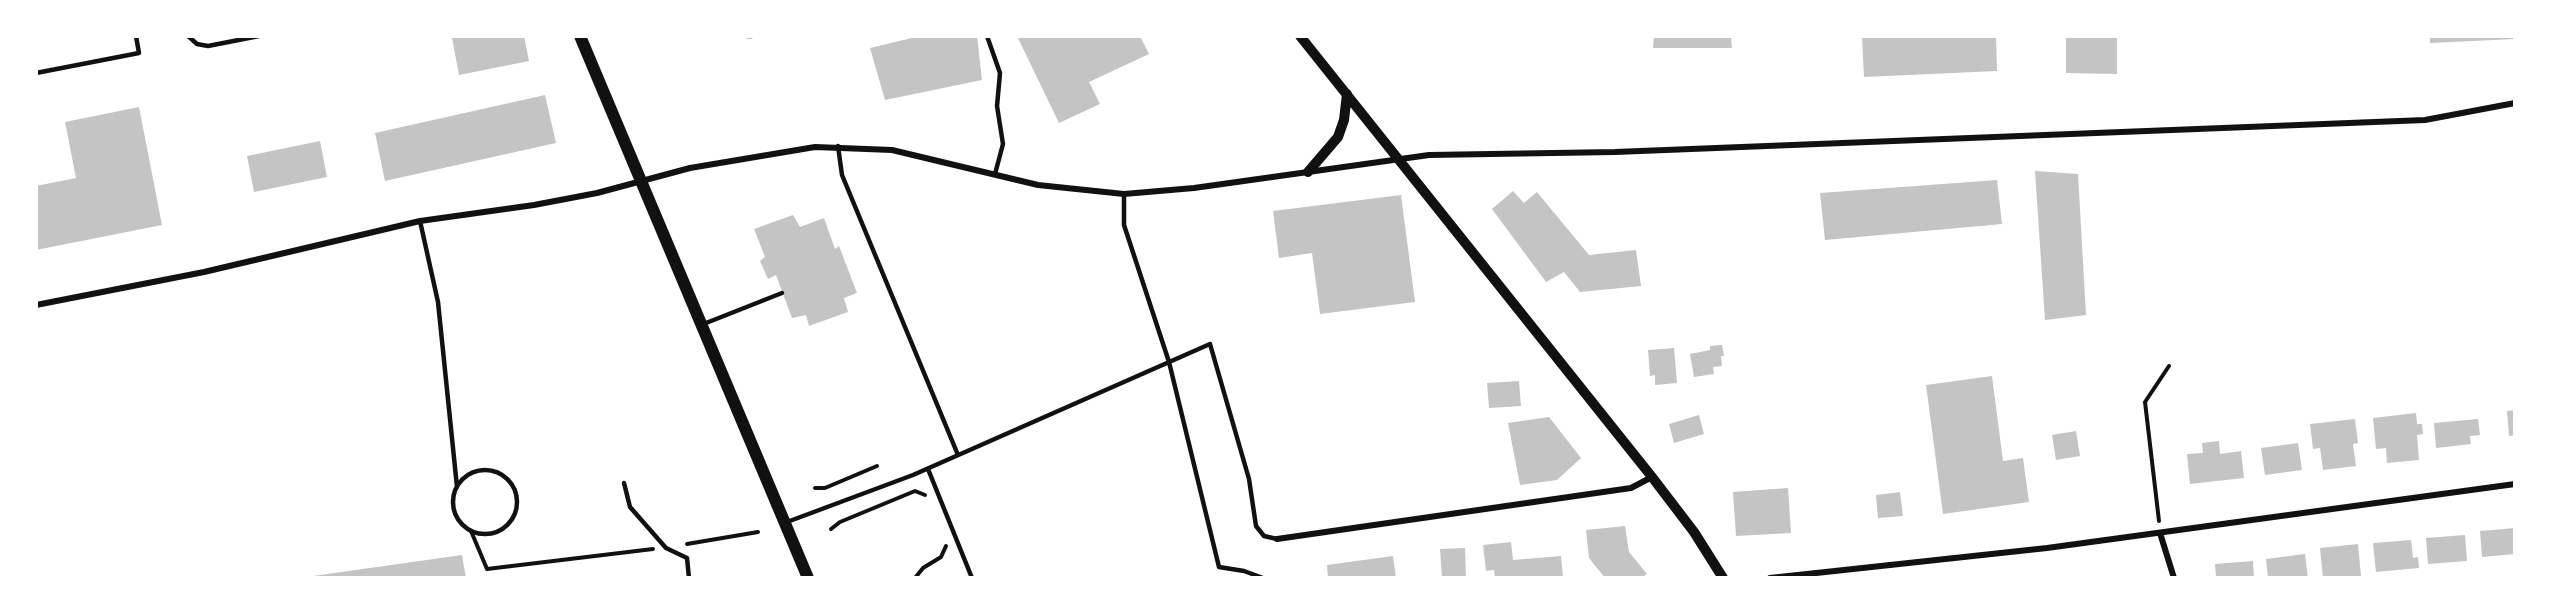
<!DOCTYPE html>
<html>
<head>
<meta charset="utf-8">
<style>
	body { margin:0 }
	#map { position:relative; width:2551px; height:614px; overflow:hidden; background:#fff; font-family:"Playfair Display",serif }
	canvas { display:block }
	.frame { position:absolute; inset:0; border:38px solid #fff; pointer-events:none }
</style>
</head>
<body>
<div id="map">
<canvas width="2551" height="614"></canvas>
<div class="frame"></div>
</div>
<script>
const ctx = document.querySelector('canvas').getContext('2d');
ctx.lineJoin = 'round';
function fill(path, color) { ctx.fillStyle = color; ctx.fill(path, 'evenodd'); }
const poly = rows => new Path2D(rows.map(r => 'M' + r).join(''));
function trace(path, color, width, dash) { ctx.strokeStyle = color; ctx.lineWidth = width; ctx.lineCap = dash ? 'butt' : 'round'; ctx.setLineDash(dash || []); ctx.stroke(path); }
const building = poly([
	[465,36,524,36,529,61,459,75,452,38],
	[920,36,977,36,982,80,885,100,870,48],
	[1017,36,1146,36,1141,38,1149,54,1089,82,1100,104,1059,123],
	[1654,36,1731,36,1732,48,1653,48],
	[1862,36,1996,36,1997,71,1864,77],
	[2066,36,2117,36,2117,74,2066,73],
	[2430,36,2515,36,2515,39,2430,43],
	[545,95,556,143,385,181,375,133],
	[139,107,162,225,36,250,36,186,76,178,65,122],
	[320,141,327,177,254,192,247,156],
	[2035,171,2078,174,2086,315,2045,320],
	[1997,180,2002,224,1825,240,1820,193],
	[1513,191,1524,203,1537,192,1589,255,1636,250,1641,286,1580,292,1564,272,1546,282,1492,209],
	[1401,195,1415,302,1320,314,1312,253,1279,258,1273,211],
	[793,215,800,227,824,218,835,249,839,246,857,293,844,298,848,312,809,326,806,315,792,318,776,275,768,279,760,261,765,257,754,229],
	[1719,345,1722,345,1724,356,1721,356,1722,366,1713,367,1714,374,1694,377,1690,354,1710,350,1710,346],
	[1674,348,1677,383,1655,385,1655,375,1650,376,1648,350],
	[1992,376,2003,461,2023,458,2029,502,1943,514,1926,385],
	[1519,381,1521,406,1489,408,1487,383],
	[2515,410,2515,435,2509,436,2507,411],
	[2416,413,2417,424,2422,424,2423,434,2417,435,2419,460,2387,463,2386,448,2376,449,2373,418],
	[1699,415,1704,434,1674,443,1669,424],
	[1549,417,1581,458,1557,480,1520,485,1508,423],
	[2355,419,2358,443,2353,444,2356,466,2323,470,2320,448,2313,449,2310,424],
	[2478,419,2480,435,2470,436,2471,444,2436,448,2434,423],
	[2076,431,2080,456,2056,460,2052,435],
	[2219,441,2220,454,2241,451,2244,478,2190,484,2187,454,2203,453,2202,443],
	[2298,443,2302,470,2265,475,2261,448],
	[1788,488,1791,533,1736,536,1733,492],
	[1900,492,1903,516,1878,518,1876,495],
	[1625,526,1629,552,1647,574,1641,578,1605,578,1589,558,1586,530],
	[2515,528,2515,554,2482,557,2480,531],
	[2465,535,2467,561,2428,564,2426,538],
	[2411,540,2413,558,2418,557,2419,568,2376,572,2373,543],
	[1511,542,1513,560,1561,556,1563,578,1495,578,1494,570,1486,571,1483,545],
	[2358,544,2361,576,2323,578,2320,548],
	[1465,548,1466,578,1442,578,1440,549],
	[2305,554,2308,578,2268,578,2266,559],
	[462,555,466,578,306,578,306,577],
	[1393,556,1396,578,1328,578,1327,565],
	[2253,561,2254,578,2216,578,2215,564]
]);
const path = poly([
	[815,488,825,488,877,466],
	[2159,521,2145,402,2169,366],
	[831,529,840,522,915,491,925,495],
	[471,531,487,569,653,549],
	[687,544,758,532],
	[915,578,923,568,941,557,946,546]
]);
const service = poly([
	[188,36,197,44,208,46,259,36],
	[747,36,752,36],
	[987,36,1000,73,997,106,1003,144,995,174],
	[36,73,139,53,136,36],
	[838,146,842,175,958,455],
	[1124,194,1124,225,1169,362,1219,567,1244,571,1263,578],
	[420,221,438,302,457,487],
	[701,325,782,293],
	[928,469,972,578],
	'453 502a32 32 0 1 1 64 0a32 32 0 1 1-64 0Z',
	[624,483,630,507,666,548,687,558,689,578],
	[787,522,913,475,1210,344,1249,479,1256,526,1264,536,1277,539]
]);
const minor = poly([
	[36,305,204,272,420,221,534,205,597,193,690,168,815,147,892,150,1038,185,1124,194,1194,188,1429,155,1615,152,2425,120,2515,103],
	[2160,533,2174,578],
	[1277,539,1631,488,1652,477],
	[1770,578,2047,548,2515,484]
]);
const tertiary = poly([
	[1300,36,1652,477,1694,532,1723,578],
	[1308,172,1338,137,1344,120,1347,94]
]);
const secondary = poly([
	[580,36,808,578]
]);
fill(building, '#c4c4c4');
trace(path, '#111', 4);
trace(service, '#111', 4.5);
trace(minor, '#111', 6);
trace(tertiary, '#111', 10);
trace(secondary, '#111', 12);
</script>
</body>
</html>
